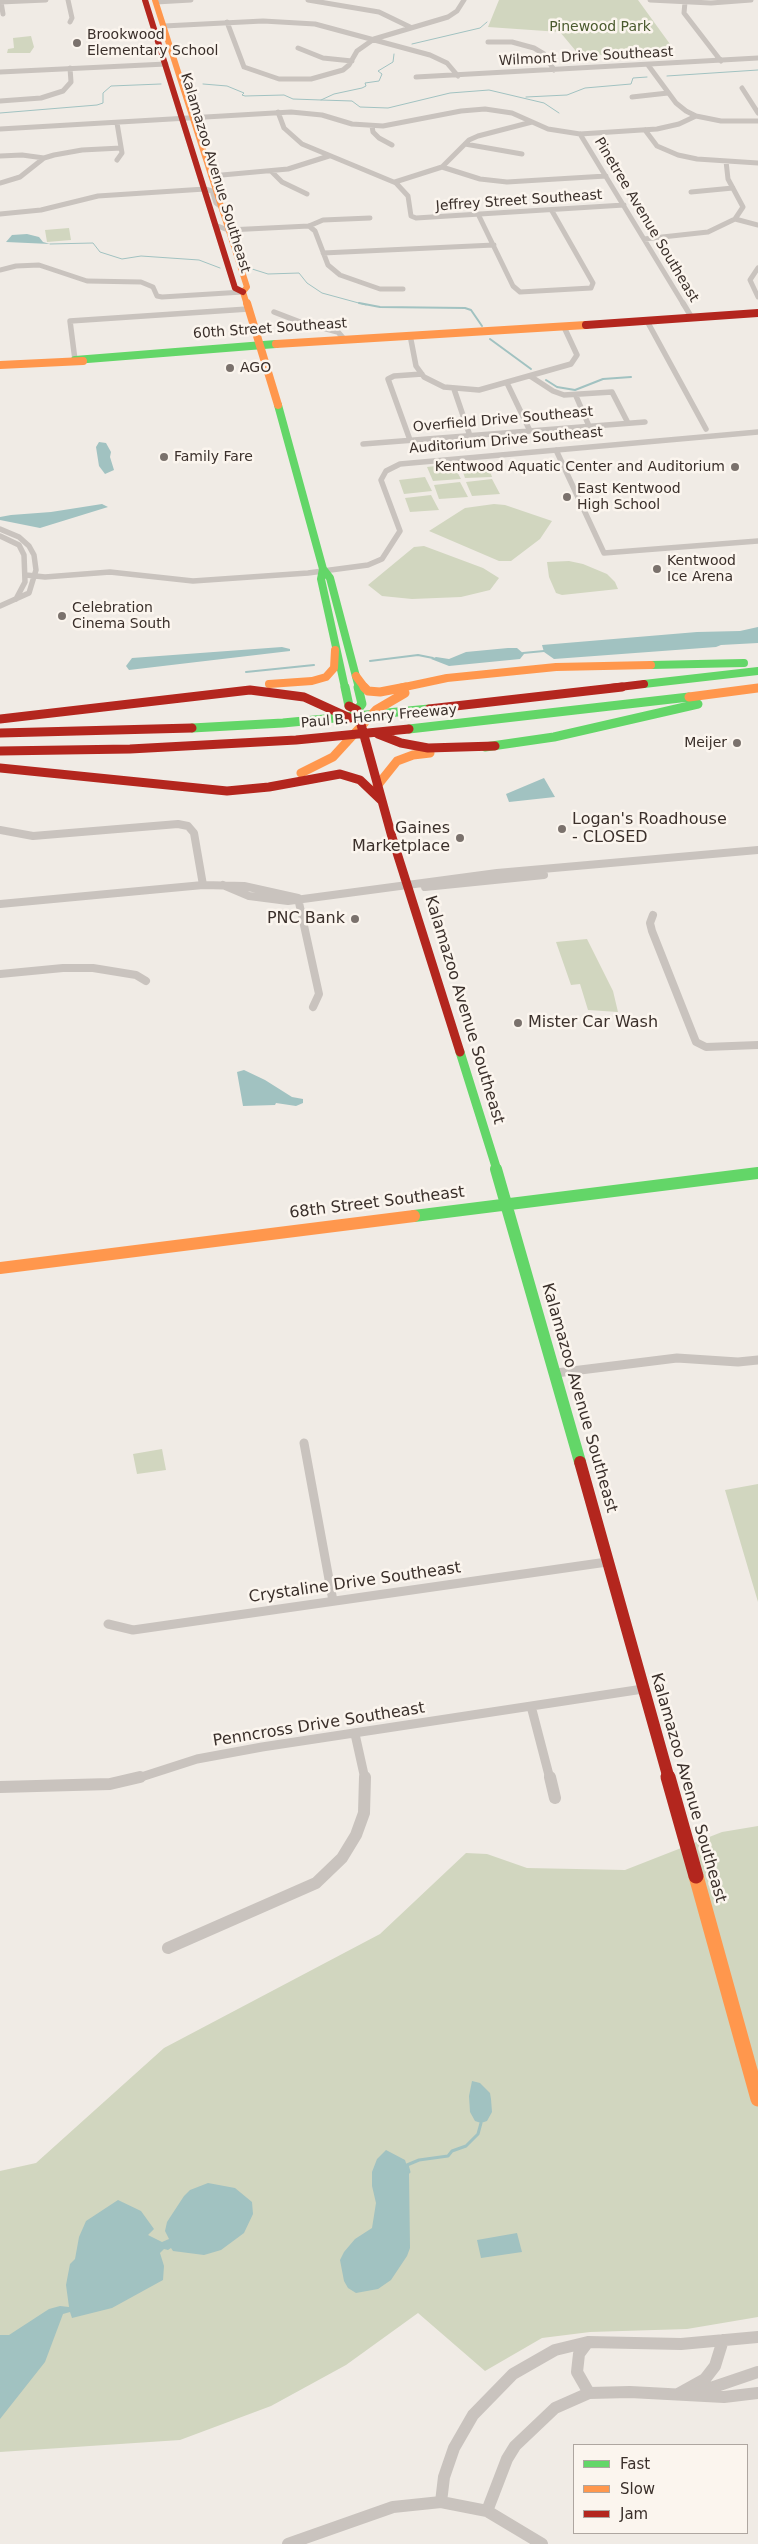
<!DOCTYPE html>
<html>
<head>
<meta charset="utf-8">
<style>
	body { margin:0 }
	#map { position:relative; width:758px; height:2544px; overflow:hidden; background:#f0ebe5; font-family:"DejaVu Sans",sans-serif }
	canvas { display:block }
	.legend { position:absolute; left:573px; top:2444px; width:175px; height:90px; box-sizing:border-box; background:#fbf5ee; border:1px solid #aea6a0; margin:0; padding:6px 9px; list-style:none; font-size:15px; color:#3b302b }
	.legend li { display:flex; align-items:center; gap:10px; height:25px }
	.legend b { width:25px; border:1px solid #aea6a0 }
</style>
</head>
<body>
<div id="map">
<canvas width="758" height="2544"></canvas>
<ul class="legend">
<li><b style="height:6px;background:#63d668"></b>Fast</li>
<li><b style="height:6px;background:#ff974d"></b>Slow</li>
<li><b style="height:6px;background:#b3261e"></b>Jam</li>
</ul>
</div>
<script>
const ctx = document.querySelector('canvas').getContext('2d');
ctx.lineJoin = 'round';
function fill(path, color) { ctx.fillStyle = color; ctx.fill(path, 'evenodd'); }
const poly = rows => new Path2D(rows.map(r => 'M' + r).join(''));
function trace(path, color, width, dash) { ctx.strokeStyle = color; ctx.lineWidth = width; ctx.lineCap = dash ? 'butt' : 'round'; ctx.setLineDash(dash || []); ctx.stroke(path); }
function label(font, color, halo, rows, align = 'center') {
  ctx.font = font + ' "DejaVu Sans",sans-serif'; ctx.lineWidth = 5; ctx.setLineDash([]); ctx.textBaseline = 'middle'; ctx.strokeStyle = halo; ctx.fillStyle = color; for (const [text, x, y, turn = 0] of rows) {
    ctx.save(); ctx.translate(x, y); ctx.rotate((+turn || 0) * Math.PI / 180); ctx.textAlign = isNaN(turn) ? turn : align; if (halo) ctx.strokeText(text, 0, 0); ctx.fillText(text, 0, 0); ctx.restore();
  }
}
const green = poly([
	[499,0,638,0,675,51,580,56,560,32,488,27],
	[31,36,34,47,30,53,7,53,8,49,14,48,13,38],
	[69,228,71,240,47,242,45,230],
	[487,462,492,477,465,478,460,464],
	[453,464,461,479,433,481,427,467],
	[425,477,432,491,404,494,399,480],
	[492,479,500,494,472,496,466,482],
	[460,482,468,497,439,499,434,485],
	[431,495,439,510,410,512,405,498],
	[494,504,505,505,552,521,540,539,511,561,499,561,429,531,465,508],
	[424,546,483,568,499,578,490,590,461,597,412,599,382,596,368,585,414,547],
	[569,561,583,564,607,574,615,582,618,589,562,595,556,593,549,577,547,562],
	[587,939,613,991,618,1012,588,1010,580,984,571,985,556,942],
	[162,1449,166,1470,137,1474,133,1454],
	[758,1484,758,1602,725,1490],
	[758,1826,758,2317,687,2329,590,2332,542,2338,485,2371,418,2313,346,2365,271,2406,180,2440,0,2452,0,2171,36,2163,164,2048,380,1934,466,1853,487,1854,527,1868,625,1870,722,1832]
]);
const water = poly([
	[27,234,39,237,43,242,50,244,6,242,12,235],
	[99,442,106,443,111,452,110,457,114,470,105,474,99,466,96,447],
	[102,504,108,507,40,528,0,520,0,517,11,515,51,512],
	[758,627,758,643,721,645,716,647,554,659,544,652,542,645,697,632,740,631],
	[282,647,290,649,290,651,129,670,126,666,132,658],
	[508,648,517,648,524,654,520,659,449,666,431,659,436,657,449,659,466,652],
	[544,778,555,797,509,802,506,794],
	[244,1070,265,1080,292,1097,303,1099,303,1103,296,1106,276,1103,275,1105,243,1106,237,1072],
	[472,2081,480,2083,490,2093,491,2099,492,2112,487,2121,481,2123,475,2121,470,2112,469,2096],
	[386,2150,405,2160,409,2172,410,2248,407,2256,391,2280,378,2289,356,2293,348,2288,344,2281,340,2260,344,2252,355,2239,372,2228,376,2203,372,2186,372,2172,377,2159],
	[208,2183,235,2188,252,2202,253,2214,244,2233,221,2250,204,2255,173,2251,171,2248,168,2250,164,2249,160,2253,164,2266,163,2280,112,2308,72,2318,70,2312,63,2314,45,2362,0,2419,0,2335,9,2335,49,2309,60,2306,69,2307,66,2285,70,2264,75,2259,79,2237,86,2221,118,2200,141,2211,154,2229,148,2235,162,2242,169,2239,165,2231,167,2222,184,2196,190,2190],
	[517,2233,522,2252,481,2258,477,2240]
]);
const streamFar2 = poly([
	[412,44,480,28,487,22],
	[667,76,758,70],
	[203,84,227,86,244,93,242,95,245,96,284,95,293,99,321,100,334,94,362,88,366,86,365,83,379,81,382,74,378,71,393,62,394,54],
	[526,97,567,95,585,88,631,84,633,78,647,77],
	[321,100,352,101,360,107,388,108,450,93,489,90,544,103,559,113],
	[0,113,97,105,103,103,103,93,111,86,161,84],
	[50,244,93,243,100,252,122,259,141,256,199,260,220,268],
	[249,268,268,274,299,273,307,283,322,293,366,305]
]);
const streamFar1 = poly([
	[359,303,380,307,465,308,471,310,482,326],
	[490,339,531,369],
	[546,380,557,387,575,390,603,379,631,377],
	[523,653,544,651],
	[370,661,418,655,433,658],
	[246,672,314,665]
]);
const stream = poly([
	[409,2172,407,2165,419,2160,448,2156,452,2151,466,2146,478,2134,481,2123]
]);
const streetFar4 = poly([
	[68,0,72,18,70,22],
	[308,0,379,12,410,27],
	[650,0,711,3,751,0],
	[0,2,46,0],
	[1,2,3,14],
	[156,2,191,0],
	[685,2,684,13,721,61],
	[227,22,244,67,279,79,311,79,343,70,349,65,357,51,374,39,448,17,457,11,464,0],
	[164,26,263,21,315,24,430,55,447,63,458,76],
	[488,42,512,42,534,48,544,54,554,70],
	[298,48,323,58,352,61],
	[648,65,676,103,686,111,696,116,721,121,758,121],
	[0,72,166,64],
	[416,77,758,58],
	[742,88,758,113],
	[632,97,668,93],
	[0,101,41,98,63,91,71,82,70,68],
	[278,112,284,128,302,144,396,183,408,196,411,216,416,218,624,205],
	[117,123,122,153,117,160],
	[372,126,373,132,379,138,392,145],
	[0,129,291,112,322,115,352,124,383,126,461,111,485,109,512,113,548,129,580,134,657,129,679,124,696,116],
	[645,130,657,146,678,155,697,159,758,163],
	[580,134,684,305],
	[465,144,522,154],
	[0,156,22,155,44,158],
	[442,167,480,179,507,182,606,176],
	[272,172,282,182,307,194],
	[211,176,288,169,329,156],
	[395,182,442,167,469,140,478,136,532,122],
	[0,183,20,177,44,158,54,155,82,150,121,148],
	[691,192,733,188],
	[0,214,41,210,98,196,205,189,212,191,216,203,220,206],
	[479,216,513,286,520,292,591,288,593,283,552,211],
	[735,219,758,225],
	[215,225,228,230,309,226],
	[309,226,315,231,328,265,340,275,380,289,403,289],
	[309,226,323,220,370,218],
	[644,239,708,232,735,219,743,207,728,179,726,161],
	[323,253,494,245],
	[758,268,750,280,758,297],
	[0,270,16,266,39,265,87,281,141,282,153,287,157,296,162,297,243,292]
]);
const streetFar3 = poly([
	[683,303,692,318],
	[274,312,300,322,338,332,344,339],
	[647,321,706,429],
	[411,340,416,366,424,377,444,387,479,390,571,364,577,355,564,327],
	[75,360,70,321,248,309],
	[530,376,553,391,564,395,612,392,628,423],
	[507,383,530,431],
	[454,389,470,436],
	[576,396,589,426],
	[410,440,388,379,394,376,422,374],
	[363,444,645,422],
	[556,450,604,553,758,541],
	[0,529,19,537,29,546,34,555,36,570,29,593,0,606],
	[0,536,19,545,24,555,25,582,16,599],
	[26,575,45,577,110,572,193,581,308,573,368,565,382,559,400,531,381,480,386,471,400,464,758,432]
]);
const streetFar2 = poly([
	[0,830,33,836,178,824,188,826,194,833,203,885],
	[223,885,249,896,288,901,497,873,758,850],
	[425,887,544,875],
	[298,898,319,994,313,1007],
	[0,904,203,885,244,886,298,898],
	[653,915,650,923,652,931,696,1042,706,1047,758,1045],
	[0,974,63,968,93,968,136,975,146,981]
]);
const streetFar1 = poly([
	[556,1373,677,1358,738,1362,758,1360],
	[304,1443,333,1601],
	[108,1624,133,1630,607,1562],
	[531,1706,550,1779],
	[355,1734,365,1779],
	[135,1779,197,1759,262,1747,643,1689]
]);
const street = poly([
	[550,1777,555,1798],
	[0,1787,110,1784,140,1777],
	[168,1948,316,1883,342,1858,356,1835,364,1813,365,1777],
	[588,2342,579,2354,577,2372,589,2393],
	[678,2394,705,2379,715,2366,723,2340],
	[693,2394,758,2372],
	[441,2502,444,2477,454,2448,473,2415,513,2374,555,2350,588,2342,681,2344,758,2337],
	[487,2511,507,2459,515,2446,555,2408,589,2393,630,2392,724,2397,758,2393],
	[288,2544,393,2507,441,2502,487,2511,542,2544]
]);
const fastFar2 = poly([
	[75,360,276,344],
	[278,405,323,569,321,579,345,688],
	[323,569,330,578,359,688],
	[651,665,744,663],
	[644,684,758,671]
]);
const fastFar1 = poly([
	[345,687,349,706],
	[357,710,362,704,358,687],
	[192,728,283,723,429,709],
	[409,729,689,697],
	[485,747,554,737,698,704],
	[460,1052,497,1170]
]);
const fast = poly([
	[496,1169,580,1462],
	[414,1216,758,1173]
]);
const slowFar4 = poly([
	[155,0,247,287,243,292,247,305]
]);
const slowFar3 = poly([
	[247,303,278,405],
	[276,344,586,325],
	[0,365,83,361],
	[356,676,365,688],
	[269,684,312,681,326,677,334,668,335,650],
	[400,688,447,678,556,667,651,665]
]);
const slowFar2 = poly([
	[364,687,368,691,380,692,406,687],
	[689,697,758,688],
	[301,773,333,757,376,710,405,693],
	[377,786,397,761,413,755,430,753]
]);
const slowFar1 = poly([
	[0,1268,414,1216]
]);
const slow = poly([
	[696,1876,758,2099]
]);
const jamFar4 = poly([
	[145,0,235,288,243,292]
]);
const jamFar3 = poly([
	[586,325,758,313],
	[611,688,644,684]
]);
const jamFar2 = poly([
	[349,706,357,710,392,837,460,1052],
	[429,709,622,687],
	[0,719,250,690,304,697,350,718],
	[0,733,192,728],
	[378,734,401,743,428,748,495,746],
	[0,751,130,749,296,740,409,729],
	[0,768,227,791,269,787,340,774,360,780,382,801]
]);
const jamFar1 = poly([
	[580,1462,669,1779]
]);
const jam = poly([
	[668,1777,696,1876]
]);
const markers = [
	[77,43,5,"#7a716c"],
	[230,368,5,"#7a716c"],
	[164,457,5,"#7a716c"],
	[735,467,5,"#7a716c"],
	[567,497,5,"#7a716c"],
	[657,569,5,"#7a716c"],
	[62,616,5,"#7a716c"],
	[737,743,5,"#7a716c"],
	[562,829,5,"#7a716c"],
	[460,838,5,"#7a716c"],
	[355,919,5,"#7a716c"],
	[518,1023,5,"#7a716c"]
];
const farParknames = [
	["Pinewood Park",600,27]
];
const farPoinames = [
	["Brookwood",87,35],
	["Elementary School",87,51],
	["AGO",240,368],
	["Family Fare",174,457],
	["Kentwood Aquatic Center and Auditorium",725,467,"right"],
	["East Kentwood",577,489],
	["High School",577,505],
	["Kentwood",667,561],
	["Ice Arena",667,577],
	["Celebration",72,608],
	["Cinema South",72,624],
	["Meijer",727,743,"right"]
];
const farStreetnames = [
	["Wilmont Drive Southeast",586,57,-3],
	["Kalamazoo Avenue Southeast",215,173,73],
	["Jeffrey Street Southeast",519,201,-4],
	["Pinetree Avenue Southeast",646,220,59],
	["60th Street Southeast",270,329,-4],
	["Overfield Drive Southeast",503,420,-5],
	["Auditorium Drive Southeast",506,441,-5],
	["Paul B. Henry Freeway",379,717,-5]
];
const poiNames = [
	["Logan's Roadhouse",572,820],
	["- CLOSED",572,838],
	["Gaines",450,829,"right"],
	["Marketplace",450,847,"right"],
	["PNC Bank",345,919,"right"],
	["Mister Car Wash",528,1023]
];
const streetNames = [
	["Kalamazoo Avenue Southeast",464,1010,73],
	["68th Street Southeast",377,1203,-7],
	["Kalamazoo Avenue Southeast",579,1398,74],
	["Crystaline Drive Southeast",355,1583,-8],
	["Penncross Drive Southeast",319,1725,-9],
	["Kalamazoo Avenue Southeast",688,1788,74]
];
fill(green, '#d1d6bf');
fill(water, '#a1c2c1');
trace(streamFar2, '#a1c2c1', 1);
trace(streamFar1, '#a1c2c1', 2);
trace(stream, '#a1c2c1', 3);
trace(streetFar4, '#c9c3be', 5);
trace(streetFar3, '#c9c3be', 5.5);
trace(streetFar2, '#c9c3be', 8);
trace(streetFar1, '#c9c3be', 9);
trace(street, '#c9c3be', 12);
trace(fastFar2, '#63d668', 8);
trace(fastFar1, '#63d668', 9);
trace(fast, '#63d668', 12);
trace(slowFar4, '#ff974d', 6);
trace(slowFar3, '#ff974d', 8);
trace(slowFar2, '#ff974d', 9);
trace(slowFar1, '#ff974d', 12);
trace(slow, '#ff974d', 15);
trace(jamFar4, '#b3261e', 6);
trace(jamFar3, '#b3261e', 8);
trace(jamFar2, '#b3261e', 9);
trace(jamFar1, '#b3261e', 12);
trace(jam, '#b3261e', 15);
for (const [x, y, r, color] of markers) { const dot = new Path2D(); dot.arc(x, y, r, 0, 2 * Math.PI); ctx.fillStyle = color; ctx.fill(dot); trace(dot, '#fbf5ee', 2); }
label('14px', '#4a5a2e', '#fbf5ee', farParknames);
label('14px', '#3b302b', '#fbf5ee', farPoinames, 'left');
label('14px', '#3b302b', '#fbf5ee', farStreetnames);
label('16px', '#3b302b', '#fbf5ee', poiNames, 'left');
label('16px', '#3b302b', '#fbf5ee', streetNames);
</script>
</body>
</html>
